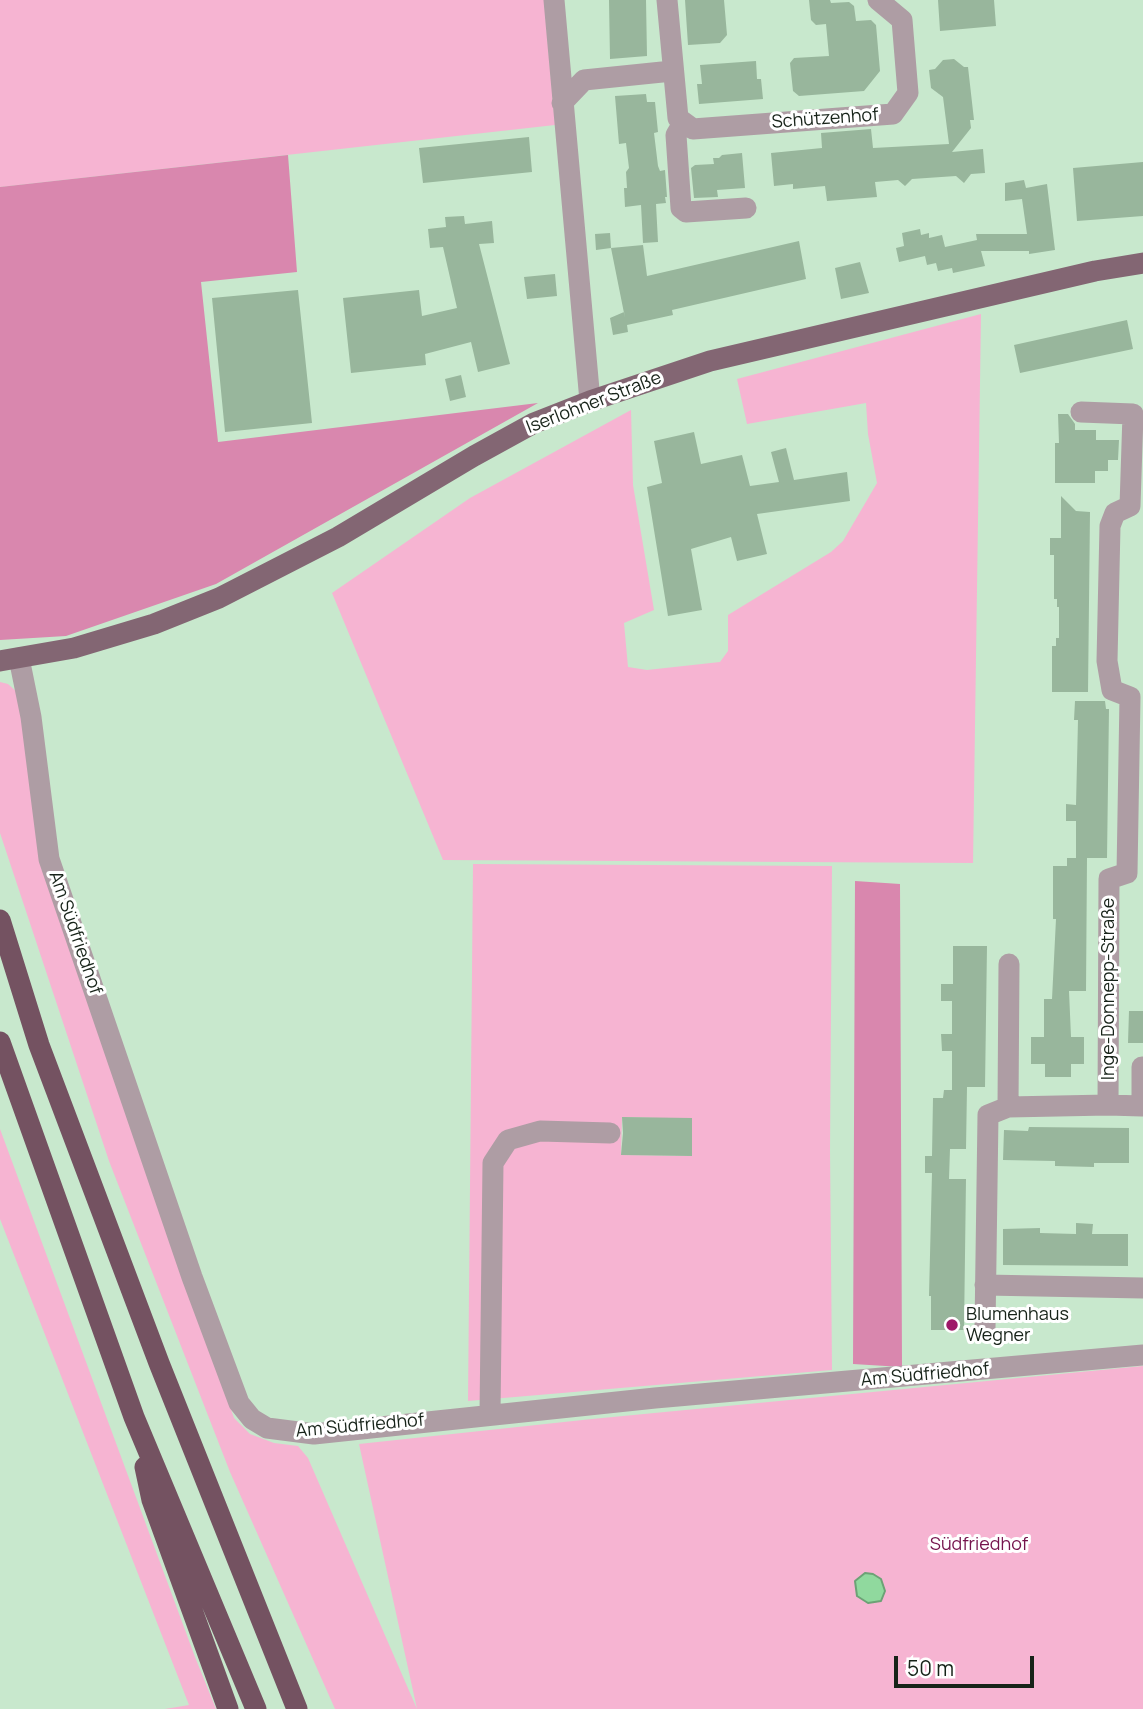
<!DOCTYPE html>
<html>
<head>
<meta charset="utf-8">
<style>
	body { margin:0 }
	#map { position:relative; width:1143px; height:1709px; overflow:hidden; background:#c8e8cd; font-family:Manrope,sans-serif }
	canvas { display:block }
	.scale { position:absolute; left:894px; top:1656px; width:140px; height:32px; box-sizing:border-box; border:4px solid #172319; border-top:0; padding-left:9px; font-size:21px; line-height:24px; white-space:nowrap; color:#172319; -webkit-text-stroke:5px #fff; paint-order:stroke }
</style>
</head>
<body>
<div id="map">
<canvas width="1143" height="1709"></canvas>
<div class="scale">50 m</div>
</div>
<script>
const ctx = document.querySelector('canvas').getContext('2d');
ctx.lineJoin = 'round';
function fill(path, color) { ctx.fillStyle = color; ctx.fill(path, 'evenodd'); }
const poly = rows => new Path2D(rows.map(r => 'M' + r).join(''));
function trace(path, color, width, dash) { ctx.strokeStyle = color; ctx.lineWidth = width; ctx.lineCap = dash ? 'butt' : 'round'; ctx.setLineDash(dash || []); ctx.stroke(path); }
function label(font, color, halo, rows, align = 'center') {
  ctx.font = font + ' Manrope,sans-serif'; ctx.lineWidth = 6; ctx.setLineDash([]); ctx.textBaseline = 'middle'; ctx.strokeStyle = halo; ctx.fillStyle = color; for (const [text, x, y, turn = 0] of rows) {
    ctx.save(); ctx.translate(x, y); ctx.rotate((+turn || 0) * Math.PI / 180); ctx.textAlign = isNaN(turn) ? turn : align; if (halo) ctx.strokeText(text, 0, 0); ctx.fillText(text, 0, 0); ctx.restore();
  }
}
const green = poly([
	[0,0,544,0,555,125,0,187],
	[981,314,973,863,443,860,332,593,470,498,631,410,633,485,654,610,624,623,628,667,647,670,720,662,728,651,728,615,831,552,843,541,877,483,868,434,866,403,747,424,737,379],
	[0,682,8,684,18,693,43,863,234,1418,250,1434,274,1443,298,1446,308,1458,417,1709,335,1709,230,1472,109,1161,0,833],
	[473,864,832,866,830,1150,832,1370,468,1401],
	[622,1117,692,1119,692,1156,621,1155],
	[0,1129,195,1657,216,1709,165,1709,189,1705,0,1219],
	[1143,1366,1143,1709,417,1709,359,1444,592,1419]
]);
const forest = poly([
	[288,155,297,272,201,282,218,442,538,403,216,584,66,636,0,640,0,187],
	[855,881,900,884,902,1367,853,1364]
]);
const water = poly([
	[865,1573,873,1574,881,1579,885,1591,881,1601,868,1603,857,1596,855,1581,865,1573]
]);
const building = poly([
	[609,0,646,0,647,56,610,59],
	[685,0,724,0,727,35,720,43,688,45],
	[809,0,830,0,831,3,849,2,854,6,856,21,871,20,876,25,880,71,864,91,799,96,793,91,790,63,794,58,829,56,826,24,816,25,811,20],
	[938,0,994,0,996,26,940,31],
	[954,59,964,67,968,67,974,120,970,120,971,128,952,152,983,149,985,173,971,174,964,183,956,176,912,179,905,186,898,180,875,182,877,197,827,201,825,186,793,189,793,184,774,186,771,153,822,148,821,133,871,129,873,148,949,144,943,97,931,88,929,70,935,69,943,60],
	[756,61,757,79,761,79,763,99,699,104,697,84,702,84,700,65],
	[646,94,647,102,655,102,658,132,654,133,658,166,660,171,665,170,667,197,665,197,666,203,656,204,658,242,643,243,641,205,625,207,624,188,627,188,626,172,629,168,626,143,619,144,615,96],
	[529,137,532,172,423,183,419,148],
	[742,153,745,188,717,190,718,197,694,198,691,168,695,165,714,164,713,158,719,158,722,155],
	[1143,162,1143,216,1077,221,1073,168],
	[1024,180,1026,188,1047,184,1055,250,1029,254,1029,251,981,251,985,266,953,273,952,268,938,271,936,263,927,265,925,256,899,262,896,248,904,246,902,233,920,229,921,235,929,233,929,238,942,235,945,247,977,240,976,234,1027,234,1022,199,1005,201,1005,183],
	[464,216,465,224,492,221,494,243,479,244,510,364,478,372,471,342,425,354,426,365,351,373,343,298,419,290,422,316,457,308,443,247,430,248,428,229,446,227,445,217],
	[610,233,611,248,596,250,595,234],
	[799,241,806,279,672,310,673,315,627,325,628,332,613,335,610,318,624,312,625,318,611,248,643,245,647,276],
	[860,262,869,293,841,299,835,268],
	[555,274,557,296,527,299,524,277],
	[298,290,312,423,225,432,212,298],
	[1127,320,1133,349,1020,373,1014,345],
	[461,375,466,397,450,401,445,379],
	[1058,414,1068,414,1075,424,1075,430,1096,430,1096,440,1119,440,1118,460,1108,460,1108,471,1095,471,1095,483,1055,483,1055,443,1059,443],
	[694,432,701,464,742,455,750,486,779,482,771,452,786,448,794,480,847,472,850,501,757,514,767,554,737,561,731,537,691,549,702,610,668,616,647,487,662,483,654,441],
	[1061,496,1076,511,1090,512,1088,692,1052,692,1052,646,1056,646,1056,638,1059,638,1059,607,1057,607,1057,599,1054,599,1054,555,1050,555,1050,538,1061,538],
	[1075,701,1105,701,1106,709,1109,709,1107,858,1087,858,1086,991,1069,991,1071,1037,1084,1037,1084,1064,1071,1064,1071,1077,1045,1077,1045,1064,1031,1064,1031,1037,1044,1037,1044,999,1052,999,1056,919,1053,919,1053,866,1067,866,1067,858,1081,858,1076,858,1076,821,1066,821,1066,804,1076,805,1078,720,1074,720],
	[953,946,987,946,985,1087,967,1087,966,1149,950,1149,949,1179,966,1179,964,1330,931,1330,931,1296,929,1296,932,1173,925,1173,925,1156,932,1156,933,1098,943,1098,944,1090,952,1090,952,1051,942,1051,941,1034,952,1034,952,1001,941,1001,941,984,953,984],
	[1129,1011,1143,1011,1143,1043,1128,1043],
	[622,1117,692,1118,692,1156,621,1155,623,1133],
	[1029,1127,1129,1128,1129,1163,1094,1163,1094,1167,1055,1166,1055,1161,1003,1160,1004,1130,1028,1131],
	[1076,1223,1093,1224,1092,1234,1128,1234,1128,1266,1003,1265,1003,1229,1040,1228,1040,1233,1076,1234]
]);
const minor = poly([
	[554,0,590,401],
	[667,0,678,118,693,129,893,114,908,93,902,20,878,0],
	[562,103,584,80,672,71],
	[683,123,676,135,681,208,686,212,746,208],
	[19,658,31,717,49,859,192,1277,239,1403,252,1419,267,1428,314,1434,655,1398,1143,1355],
	[1009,964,1008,1107,1108,1105,1109,879,1127,873,1130,697,1112,690,1107,661,1110,526,1115,513,1130,506,1133,414,1081,412],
	[1108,1105,1142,1106,1142,1067],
	[985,1285,1143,1288],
	[985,1328,988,1115,1008,1107],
	[490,1414,493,1163,508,1140,540,1131,610,1133]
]);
const major = poly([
	[0,661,74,648,154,624,219,598,338,537,474,456,534,423,590,401,710,361,1095,271,1143,263]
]);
const highway = poly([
	[0,920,39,1045,159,1363,297,1709],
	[0,1042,134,1417,256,1709],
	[145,1467,152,1500,228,1709]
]);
const markers = [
	[952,1325,7,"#9e1868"]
];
const streetNames = [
	["Schützenhof",825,119,-4],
	["Iserlohner Straße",594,403,-21],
	["Am Südfriedhof",75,933,71],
	["Inge-Donnepp-Straße",1109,989,-90],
	["Am Südfriedhof",925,1375,-5],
	["Am Südfriedhof",360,1426,-5]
];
const poiNames = [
	["Blumenhaus",966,1315],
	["Wegner",966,1336]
];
const parkNames = [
	["Südfriedhof",979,1545]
];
fill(green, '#f6b4d2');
fill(forest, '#d987ae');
fill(water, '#90d99e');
trace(water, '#6ca276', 2);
fill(building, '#98b69c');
trace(minor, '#ae9da4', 21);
trace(major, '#836673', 21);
trace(highway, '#745261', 21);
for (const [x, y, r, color] of markers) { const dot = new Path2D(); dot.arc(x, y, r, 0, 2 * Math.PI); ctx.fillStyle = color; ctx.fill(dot); trace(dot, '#fff', 2.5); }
label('18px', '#172319', '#fff', streetNames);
label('18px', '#172319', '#fff', poiNames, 'left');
label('18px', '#75144d', '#fff', parkNames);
</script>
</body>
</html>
